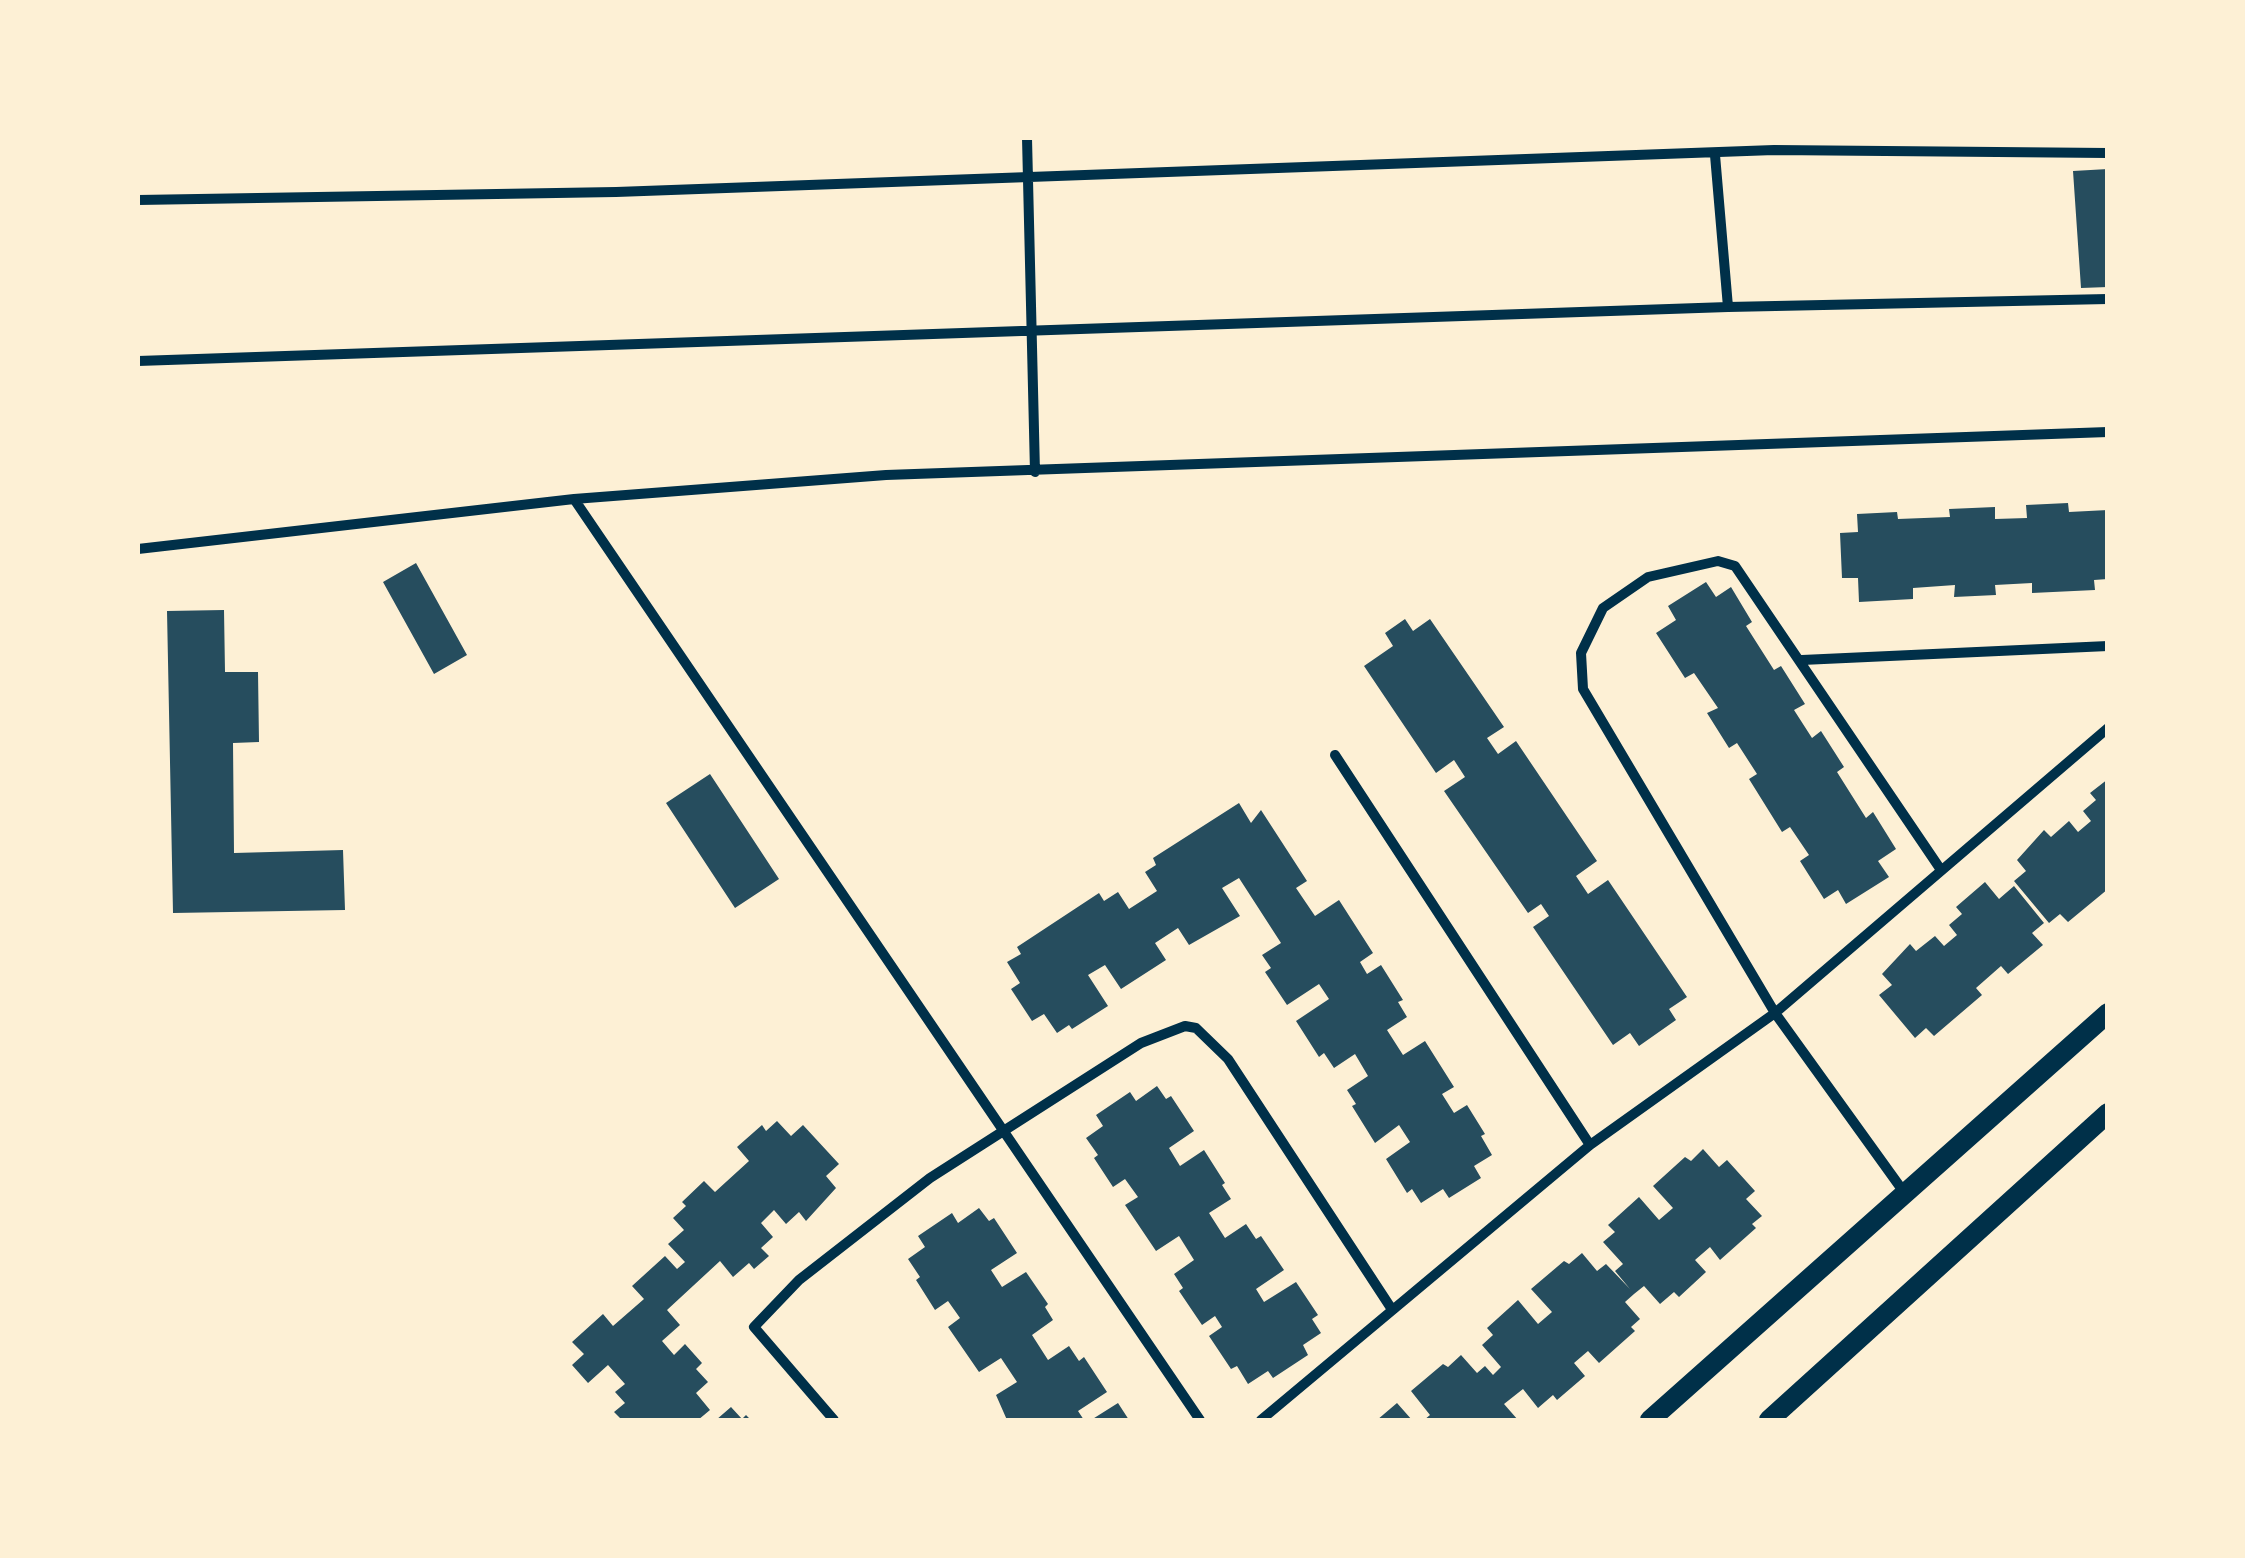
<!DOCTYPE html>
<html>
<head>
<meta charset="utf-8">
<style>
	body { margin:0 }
	#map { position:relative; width:2245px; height:1558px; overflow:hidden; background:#fdf0d5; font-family:"Asap Condensed",sans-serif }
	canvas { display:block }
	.frame { position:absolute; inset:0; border:140px solid #fdf0d5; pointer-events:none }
</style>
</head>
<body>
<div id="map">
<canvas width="2245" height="1558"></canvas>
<div class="frame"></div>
</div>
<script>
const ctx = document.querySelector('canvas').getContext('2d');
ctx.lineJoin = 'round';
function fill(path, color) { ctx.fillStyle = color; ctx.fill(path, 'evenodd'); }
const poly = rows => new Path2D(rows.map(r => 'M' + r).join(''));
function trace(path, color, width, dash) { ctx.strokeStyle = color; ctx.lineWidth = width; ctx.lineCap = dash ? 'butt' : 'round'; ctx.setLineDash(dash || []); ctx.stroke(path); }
const building = poly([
	[2108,169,2108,287,2081,288,2073,171],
	[2068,503,2069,512,2108,510,2108,579,2094,580,2095,590,2032,593,2032,583,1995,585,1996,595,1954,597,1955,585,1913,588,1913,599,1859,602,1858,578,1842,578,1840,533,1858,532,1857,514,1897,512,1898,519,1950,517,1949,509,1995,507,1995,519,2027,518,2026,505],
	[416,563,467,655,434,674,383,582],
	[1706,582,1716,597,1731,587,1752,622,1746,626,1774,670,1781,666,1805,704,1794,710,1812,738,1821,731,1844,767,1837,772,1866,818,1873,812,1896,849,1878,861,1889,877,1846,904,1838,890,1824,899,1800,861,1809,855,1790,827,1782,832,1749,779,1757,774,1737,743,1729,748,1707,713,1718,708,1694,673,1685,678,1656,633,1676,620,1668,606],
	[224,610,225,672,258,672,259,742,233,743,234,853,343,850,345,910,173,913,167,611],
	[1405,619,1413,631,1430,619,1504,727,1487,738,1498,754,1516,741,1597,861,1576,876,1588,894,1608,880,1687,997,1669,1009,1676,1020,1639,1046,1630,1033,1613,1045,1533,927,1549,916,1541,904,1528,913,1444,791,1465,777,1454,760,1436,773,1364,666,1393,646,1385,633],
	[710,774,779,879,735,908,666,803],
	[2108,779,2108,889,2068,922,2060,914,2049,923,2014,881,2026,871,2017,860,2044,830,2051,837,2069,821,2078,832,2091,821,2083,811,2096,800,2090,793],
	[1239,803,1251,823,1261,810,1307,881,1296,888,1315,916,1339,900,1373,953,1360,962,1367,974,1381,965,1403,1000,1398,1002,1407,1017,1387,1030,1403,1055,1425,1041,1454,1087,1442,1094,1454,1113,1467,1105,1485,1134,1481,1136,1492,1155,1474,1166,1481,1178,1449,1198,1443,1189,1421,1203,1412,1189,1407,1193,1386,1159,1410,1142,1399,1125,1375,1143,1352,1106,1356,1104,1347,1090,1368,1076,1355,1054,1334,1068,1324,1053,1319,1057,1296,1021,1329,999,1319,984,1287,1005,1265,972,1271,968,1262,955,1281,943,1239,878,1222,888,1240,916,1189,945,1178,928,1155,943,1166,960,1121,989,1105,965,1088,975,1108,1006,1072,1029,1069,1025,1057,1033,1044,1014,1032,1021,1011,989,1020,983,1007,962,1021,954,1017,947,1099,893,1104,901,1118,892,1129,909,1157,891,1145,872,1156,865,1153,858],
	[1985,882,1999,899,2014,886,2044,923,2032,933,2043,945,2008,974,2001,966,1976,988,1982,995,1934,1036,1926,1028,1915,1038,1879,995,1892,985,1882,974,1910,944,1916,951,1935,936,1944,946,1957,935,1949,925,1962,914,1956,907],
	[1157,1086,1166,1099,1171,1096,1194,1131,1169,1148,1180,1166,1204,1150,1225,1183,1222,1185,1231,1199,1209,1213,1225,1238,1246,1224,1256,1239,1261,1236,1284,1270,1256,1289,1264,1302,1296,1282,1318,1315,1312,1319,1321,1333,1303,1345,1308,1355,1273,1378,1268,1371,1248,1384,1237,1366,1231,1369,1209,1336,1222,1327,1215,1316,1202,1325,1179,1291,1183,1288,1174,1274,1194,1260,1179,1236,1156,1251,1125,1205,1138,1197,1125,1179,1113,1187,1094,1158,1098,1155,1086,1138,1103,1126,1096,1115,1130,1092,1136,1101],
	[777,1121,791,1136,803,1125,839,1164,826,1176,836,1188,806,1221,799,1212,786,1224,774,1210,761,1223,773,1237,761,1248,769,1256,754,1269,749,1263,733,1277,720,1261,667,1310,680,1325,662,1341,674,1355,685,1344,702,1363,696,1369,708,1382,696,1393,710,1410,698,1420,622,1420,614,1412,625,1403,615,1392,625,1384,608,1365,588,1383,572,1365,584,1354,572,1342,603,1314,613,1326,644,1299,632,1286,665,1256,677,1269,685,1262,668,1244,684,1230,673,1218,686,1206,682,1202,704,1181,715,1192,749,1161,737,1147,762,1125,766,1131],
	[1703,1149,1719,1167,1727,1160,1755,1191,1746,1199,1762,1216,1752,1224,1756,1228,1720,1260,1710,1247,1695,1260,1706,1272,1679,1297,1674,1292,1660,1304,1644,1286,1634,1294,1625,1302,1640,1319,1631,1327,1635,1331,1599,1363,1588,1351,1574,1363,1585,1376,1557,1400,1553,1395,1538,1408,1523,1389,1504,1404,1518,1420,1424,1420,1430,1415,1411,1391,1443,1364,1448,1367,1461,1355,1477,1373,1485,1366,1493,1375,1501,1367,1482,1345,1493,1335,1487,1328,1518,1300,1538,1324,1552,1312,1531,1289,1564,1261,1569,1264,1582,1253,1597,1271,1606,1264,1630,1289,1615,1271,1623,1264,1603,1242,1615,1232,1608,1225,1639,1197,1659,1220,1673,1208,1653,1186,1685,1157,1691,1161],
	[979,1208,989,1221,994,1218,1017,1253,991,1270,1002,1287,1026,1272,1048,1304,1045,1307,1053,1320,1032,1335,1048,1360,1069,1346,1079,1361,1084,1357,1107,1392,1078,1411,1084,1420,1007,1420,996,1395,1017,1382,1001,1358,979,1372,948,1327,960,1318,948,1301,935,1310,916,1280,920,1277,908,1259,925,1247,918,1236,952,1213,958,1223],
	[1118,1403,1129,1420,1091,1420],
	[1397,1403,1412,1420,1377,1420],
	[731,1407,742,1419,746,1415,751,1420,716,1420]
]);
const minor = poly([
	[1027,138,1035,472],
	[1715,155,1728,307],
	[138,200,616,192,1774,150,2108,153],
	[138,361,1728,307,2108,299],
	[574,499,1200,1420],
	[138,549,574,499,886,475,2108,432],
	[1802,660,2108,646],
	[1335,755,1590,1145],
	[1906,1195,1775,1013,1583,689,1581,653,1603,608,1648,577,1718,561,1735,566,1941,870],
	[834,1420,754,1327,799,1280,930,1178,1141,1043,1185,1026,1196,1028,1228,1059,1391,1308],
	[1261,1420,1590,1145,1775,1013,2108,728]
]);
const secondary = poly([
	[1650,1420,2108,1013],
	[1769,1420,2108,1113]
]);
fill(building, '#264d5e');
trace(minor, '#003049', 10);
trace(secondary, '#003049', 20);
</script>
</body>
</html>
